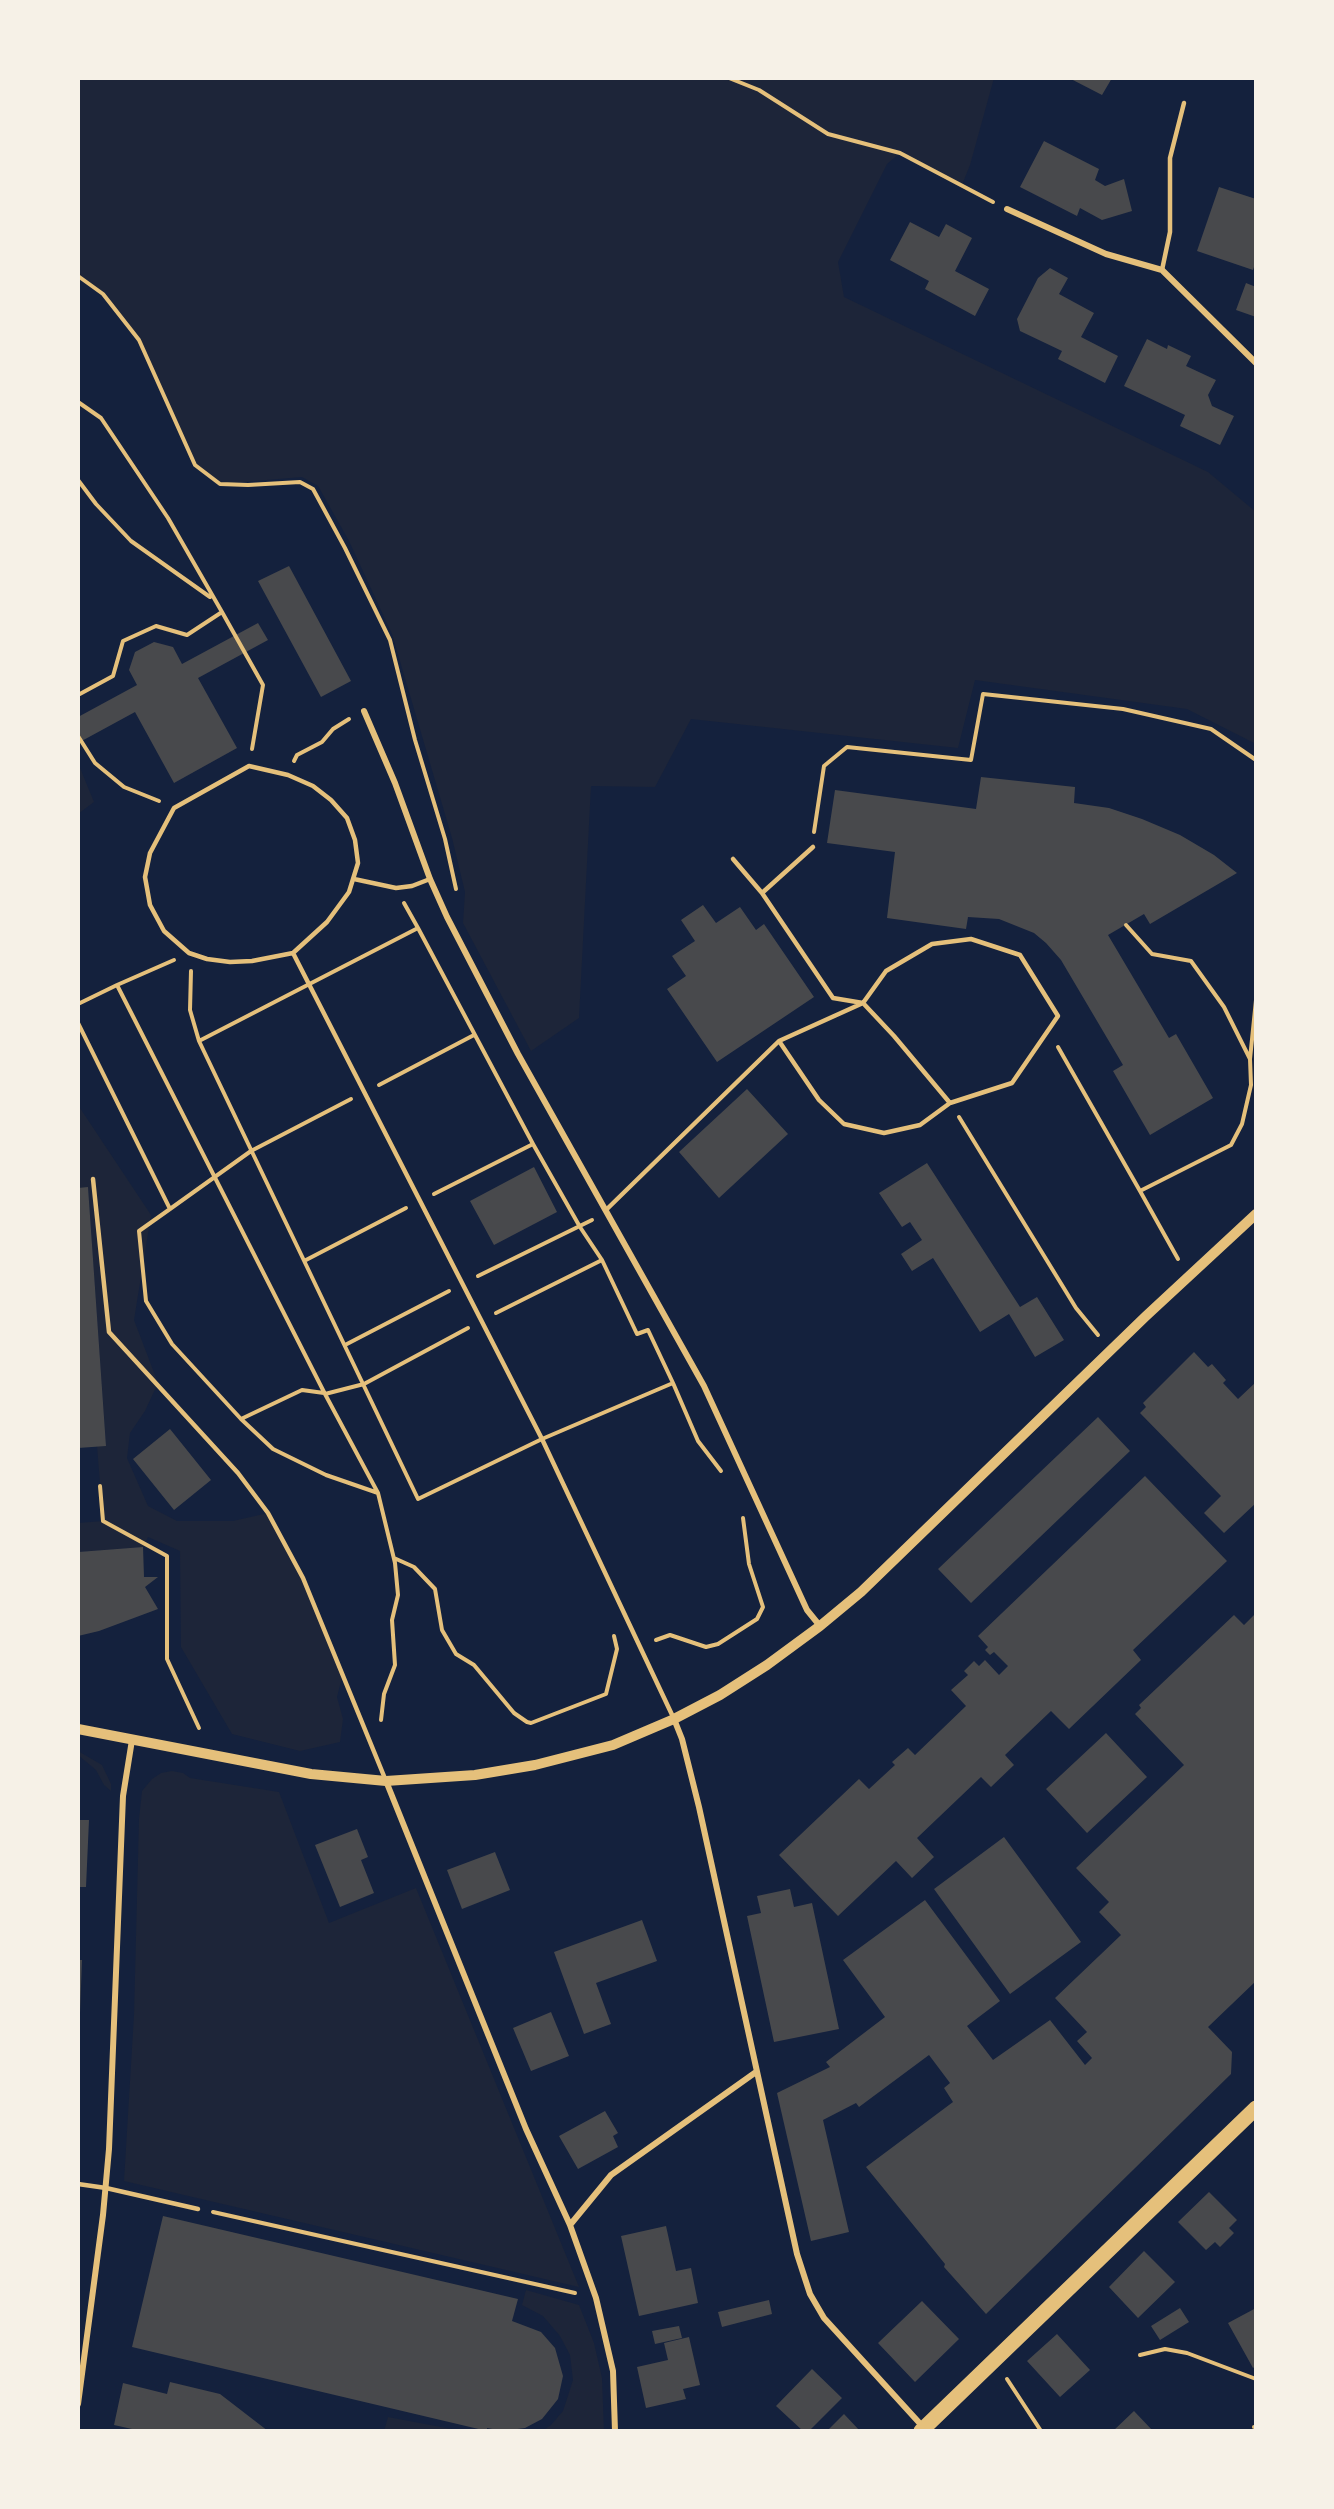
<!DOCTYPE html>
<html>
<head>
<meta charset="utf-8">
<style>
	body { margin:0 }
	#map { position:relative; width:1334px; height:2509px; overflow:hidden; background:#14213d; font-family:Figtree,sans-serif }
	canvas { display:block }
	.frame { position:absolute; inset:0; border:80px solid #f6f1e7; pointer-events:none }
</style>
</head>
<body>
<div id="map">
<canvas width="1334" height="2509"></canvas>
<div class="frame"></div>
</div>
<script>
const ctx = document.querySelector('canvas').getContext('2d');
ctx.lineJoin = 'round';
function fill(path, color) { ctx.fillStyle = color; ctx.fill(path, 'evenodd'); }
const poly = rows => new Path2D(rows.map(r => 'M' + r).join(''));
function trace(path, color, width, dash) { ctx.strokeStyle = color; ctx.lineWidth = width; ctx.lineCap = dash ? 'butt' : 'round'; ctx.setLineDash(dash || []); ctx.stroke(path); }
const green = poly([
	[78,78,994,78,970,165,962,185,900,153,887,164,838,262,844,297,1208,472,1256,512,1256,744,1187,709,975,680,958,748,691,719,655,787,591,786,579,1018,531,1051,463,923,465,892,452,838,392,634,349,541,318,486,302,477,220,484,195,465,139,340,103,294,78,276],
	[78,763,94,802,78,814],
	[78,1105,151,1215,134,1320,158,1383,145,1411,130,1433,127,1458,148,1506,177,1521,233,1521,268,1513,303,1578,343,1673,337,1697,343,1719,340,1742,300,1751,232,1734,181,1647,180,1551,148,1537,143,1547,78,1552,78,1523,103,1521,97,1446,106,1445,88,1188,78,1188],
	[78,1751,102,1765,111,1784,111,1791,104,1785,96,1770,78,1755],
	[172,1771,183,1773,190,1778,279,1792,329,1923,416,1888,579,2287,124,2181,134,2015,139,1819,142,1791,152,1779,161,1773],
	[526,2290,579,2305,594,2343,602,2378,604,2431,542,2431,551,2425,563,2411,573,2380,570,2355,560,2336,543,2316,522,2305],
	[388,2417,462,2431,384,2431]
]);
const building = poly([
	[1069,78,1112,78,1102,95],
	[1044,141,1099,169,1095,180,1105,186,1124,179,1132,211,1102,220,1080,208,1077,216,1020,187],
	[1219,187,1256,199,1256,261,1253,270,1197,251],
	[910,222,939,237,946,224,972,238,955,271,989,289,975,316,925,289,929,281,890,260],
	[1050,268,1068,278,1059,294,1094,313,1081,337,1118,356,1105,383,1058,359,1062,351,1020,331,1017,319,1038,278],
	[1246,283,1256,287,1256,317,1236,310],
	[1147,339,1167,349,1168,345,1191,356,1186,366,1216,380,1208,395,1212,406,1234,416,1220,445,1180,426,1185,415,1124,386],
	[289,566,351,681,321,697,258,581],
	[258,623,268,640,198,678,237,748,174,783,135,712,78,743,78,717,137,685,129,670,135,652,154,642,173,647,182,664],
	[981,777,1075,787,1074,803,1109,808,1142,819,1180,835,1214,855,1237,873,1150,924,1144,914,1108,935,1169,1038,1176,1034,1213,1098,1150,1135,1113,1071,1123,1065,1061,960,1046,943,1034,933,999,919,968,917,966,929,887,918,895,852,827,843,835,790,976,809],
	[703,905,716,923,740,907,756,930,764,924,814,997,717,1062,667,989,686,976,672,956,695,941,681,920],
	[747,1089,788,1134,719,1198,679,1152],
	[927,1163,1020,1307,1037,1297,1064,1340,1035,1357,1009,1314,980,1332,933,1258,912,1271,901,1254,922,1240,910,1222,902,1227,879,1193],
	[534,1167,557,1212,494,1245,470,1201],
	[88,1187,106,1446,78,1448,78,1188],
	[1194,1352,1208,1367,1212,1364,1226,1380,1223,1383,1238,1399,1256,1382,1256,1503,1224,1533,1204,1513,1221,1496,1140,1413,1146,1407,1143,1403],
	[1098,1417,1130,1451,971,1603,938,1569],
	[170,1429,211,1480,174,1510,133,1459],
	[1145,1476,1227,1561,1133,1650,1141,1660,1069,1729,1051,1711,1005,1755,1014,1765,991,1787,981,1777,917,1838,934,1857,912,1878,896,1861,838,1916,779,1855,859,1779,869,1789,895,1765,892,1762,908,1748,915,1755,966,1706,951,1690,968,1675,964,1671,974,1661,979,1666,985,1660,999,1675,1008,1666,994,1652,990,1655,985,1650,988,1647,978,1636],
	[143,1547,144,1577,158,1577,145,1587,158,1609,99,1631,78,1636,78,1552],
	[1256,1613,1256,1981,1208,2027,1232,2052,1231,2074,986,2314,944,2267,945,2264,866,2167,953,2102,944,2088,950,2083,929,2055,859,2107,856,2103,823,2120,849,2232,811,2241,777,2093,830,2067,826,2062,885,2017,843,1960,925,1900,1000,2001,967,2026,993,2060,1050,2020,1085,2065,1092,2058,1077,2041,1087,2032,1055,1998,1121,1935,1099,1912,1109,1902,1076,1868,1184,1765,1135,1714,1141,1708,1139,1705,1234,1615,1244,1625],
	[1106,1733,1147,1777,1087,1833,1046,1789],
	[78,1820,89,1820,86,1887,78,1887],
	[357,1829,368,1857,361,1860,374,1893,340,1907,315,1845],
	[1004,1837,1081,1942,1010,1994,934,1889],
	[495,1852,510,1890,462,1909,447,1870],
	[790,1889,794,1907,812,1903,839,2029,774,2042,747,1916,761,1913,757,1896],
	[642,1920,657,1961,596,1983,611,2024,584,2034,554,1952],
	[78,1960,82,1960,80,2013,78,2013],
	[551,2012,569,2056,531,2071,513,2028],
	[605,2111,618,2133,613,2136,618,2147,578,2169,559,2136],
	[1209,2192,1237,2220,1229,2228,1234,2233,1220,2247,1215,2242,1206,2250,1178,2222],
	[163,2216,518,2299,512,2321,541,2332,555,2348,563,2376,558,2399,542,2419,525,2428,503,2431,487,2428,487,2431,132,2347],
	[666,2226,676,2271,691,2268,698,2303,639,2316,621,2236],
	[1144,2251,1175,2282,1138,2318,1109,2287],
	[769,2300,772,2314,722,2327,718,2312],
	[922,2301,959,2339,915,2382,878,2343],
	[1180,2308,1189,2322,1160,2340,1151,2326],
	[1256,2308,1256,2366,1253,2368,1228,2323],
	[679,2326,682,2338,655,2344,652,2331],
	[1057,2334,1090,2370,1060,2397,1027,2361],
	[689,2337,700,2385,683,2389,686,2399,646,2408,637,2367,668,2360,664,2343],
	[812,2369,842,2398,809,2431,803,2431,776,2406],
	[170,2382,220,2394,268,2431,132,2431,132,2429,114,2425,123,2383,167,2394],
	[1134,2411,1153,2431,1113,2431],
	[844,2414,860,2431,827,2431]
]);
const path = poly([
	[729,78,759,90,828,134,900,153,993,202],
	[78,276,103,294,139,340,195,465,220,484,248,485,300,482,313,489,345,548,390,640,415,740,445,839,456,889],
	[78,402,101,418,168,518,222,612,187,635,156,626,123,641,113,676,78,695],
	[78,480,96,504,131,541,210,597],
	[222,612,263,685,252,749],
	[78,736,95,763,124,787,159,801],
	[294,761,297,755,322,742,333,729,349,719],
	[814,832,824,766,847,747,971,760,983,694,1123,709,1211,729,1256,760],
	[404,903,418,928],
	[418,928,533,1144,580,1227,602,1260,637,1334,648,1330,673,1383,542,1439,418,1499,199,1041,418,928],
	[174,960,117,985,325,1394],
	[191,971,190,1010,199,1041],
	[78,1004,117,985],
	[78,1023,170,1209,139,1231,146,1301,172,1344,241,1419,302,1390,324,1393],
	[1058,1047,1140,1191,1231,1145,1242,1124,1251,1085,1250,1059,1224,1007,1191,961,1152,954,1126,925],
	[1250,1059,1256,1000],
	[379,1085,474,1035],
	[959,1117,1076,1308,1098,1335],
	[1140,1191,1178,1259],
	[434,1194,533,1144],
	[170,1209,251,1151,351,1099],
	[306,1260,406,1208],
	[478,1276,592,1220],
	[496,1313,602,1260],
	[345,1345,449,1291],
	[673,1383,698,1441,721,1471],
	[241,1419,273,1449,326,1475,378,1493],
	[100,1486,103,1521,167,1556,167,1659,199,1728],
	[394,1558,414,1567,435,1589,442,1630,456,1654,474,1665,514,1713,527,1722,531,1723,606,1694,617,1649,614,1636],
	[656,1640,670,1635,706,1647,718,1644,757,1619,763,1607,749,1564,743,1518],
	[381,1720,384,1694,395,1665,392,1620,398,1595,395,1563,378,1493,325,1394,364,1384,468,1328],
	[213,2212,575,2293],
	[1140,2355,1165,2349,1187,2353,1256,2379],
	[1007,2379,1041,2431],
	[1254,2427,1256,2427]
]);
const service = poly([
	[1162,270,1170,232,1170,158,1184,103],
	[733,859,762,893,833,998,863,1003,894,1036,950,1103],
	[354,879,396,888,412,886,430,879],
	[762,893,813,847],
	[293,953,327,922,349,892,358,863,355,840,347,818,331,800,313,786,288,775,249,766,174,808,150,853,145,877,150,905,164,931,189,953,207,959,230,962,252,961,293,953,542,1439,674,1719],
	[93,1179,109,1332,238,1473,268,1513,303,1578,386,1781],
	[607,1209,779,1041,863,1003,886,971,932,944,971,939,1020,955,1058,1016,1012,1083,950,1103,920,1125,884,1133,844,1124,819,1100,779,1041],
	[78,2184,106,2188,198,2209]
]);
const minor = poly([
	[1007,209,1106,254,1162,270,1256,363],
	[364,711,395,783,430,879,447,917,518,1054,704,1386,807,1610,820,1626],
	[674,1719,682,1739,699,1807,797,2254,810,2294,824,2318,924,2428],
	[386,1781,526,2129,570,2225,596,2298,613,2371,615,2431],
	[570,2225,611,2175,756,2072],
	[78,2404,103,2215,109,2149,123,1796,132,1740]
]);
const tertiary = poly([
	[78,1729,311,1774,386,1781,475,1775,535,1765,613,1745,674,1719,720,1695,767,1665,820,1626,861,1592,1146,1316,1256,1214]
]);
const primary = poly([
	[921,2431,1256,2108]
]);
fill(green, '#1d2539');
fill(building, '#48494c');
trace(path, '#e5c07b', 4);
trace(service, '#e5c07b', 4.5);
trace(minor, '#e5c07b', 6);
trace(tertiary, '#e5c07b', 10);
trace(primary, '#e5c07b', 15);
</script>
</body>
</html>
